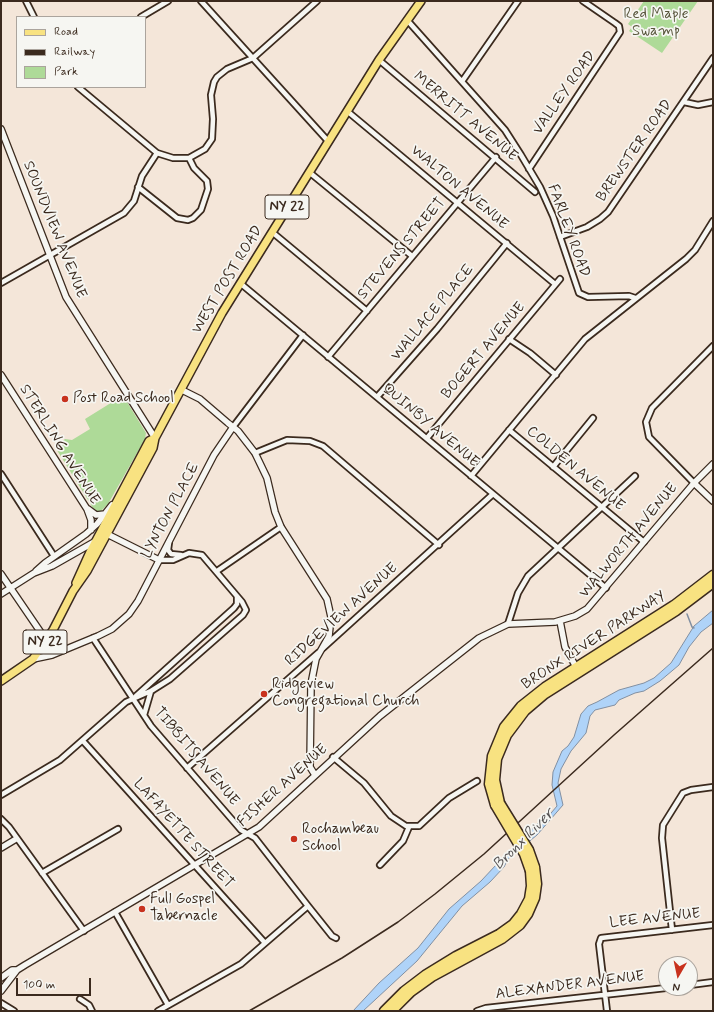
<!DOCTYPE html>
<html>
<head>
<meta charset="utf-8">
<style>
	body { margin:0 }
	#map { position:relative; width:714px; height:1012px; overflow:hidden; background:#f4e6d9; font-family:Mynerve,sans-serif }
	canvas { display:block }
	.frame { position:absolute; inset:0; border:2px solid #3b2a1e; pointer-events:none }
	.legend { position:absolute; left:16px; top:16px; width:130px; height:72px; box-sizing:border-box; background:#f6f6f2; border:1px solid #aba49d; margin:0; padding:5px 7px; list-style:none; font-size:12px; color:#3b2a1e }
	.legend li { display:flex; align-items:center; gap:8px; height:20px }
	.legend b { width:20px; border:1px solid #aba49d }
	.north { position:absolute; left:658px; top:956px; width:40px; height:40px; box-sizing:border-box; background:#f6f6f2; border:1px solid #aba49d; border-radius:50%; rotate:189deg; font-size:11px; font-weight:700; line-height:16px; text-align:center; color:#3b2a1e }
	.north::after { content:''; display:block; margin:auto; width:14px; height:18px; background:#c8321e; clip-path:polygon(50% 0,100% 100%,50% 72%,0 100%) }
	.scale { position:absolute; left:16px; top:978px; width:75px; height:18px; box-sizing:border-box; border:2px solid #3b2a1e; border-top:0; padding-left:5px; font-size:12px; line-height:14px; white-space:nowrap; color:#3b2a1e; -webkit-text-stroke:3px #f6f6f2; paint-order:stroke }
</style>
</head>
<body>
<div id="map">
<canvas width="714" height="1012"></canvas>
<div class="frame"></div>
<ul class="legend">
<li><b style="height:5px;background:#f8e281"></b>Road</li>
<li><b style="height:5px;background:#3b2a1e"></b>Railway</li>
<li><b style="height:11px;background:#aeda98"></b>Park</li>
</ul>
<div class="north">N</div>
<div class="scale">100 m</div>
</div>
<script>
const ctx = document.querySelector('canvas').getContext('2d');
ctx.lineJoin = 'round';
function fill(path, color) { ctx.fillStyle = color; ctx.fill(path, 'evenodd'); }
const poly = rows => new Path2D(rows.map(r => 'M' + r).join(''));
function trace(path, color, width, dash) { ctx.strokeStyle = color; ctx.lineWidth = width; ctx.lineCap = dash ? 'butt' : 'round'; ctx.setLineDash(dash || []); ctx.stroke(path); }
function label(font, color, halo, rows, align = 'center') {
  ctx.font = font + ' Mynerve,sans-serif'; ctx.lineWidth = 3.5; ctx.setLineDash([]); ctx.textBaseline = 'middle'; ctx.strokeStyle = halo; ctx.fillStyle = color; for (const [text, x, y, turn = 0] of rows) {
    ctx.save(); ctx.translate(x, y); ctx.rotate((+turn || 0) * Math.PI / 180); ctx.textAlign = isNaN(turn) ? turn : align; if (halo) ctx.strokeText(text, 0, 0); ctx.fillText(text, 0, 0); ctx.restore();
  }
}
const green = poly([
	[644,1,698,1,662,53,629,31,632,27,628,24],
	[122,396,124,397,146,433,145,439,108,504,101,511,97,511,93,508,55,447,65,439,72,440,90,429,85,419]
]);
const water = poly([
	[713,610,713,623,701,632,689,647,679,665,660,681,644,691,635,693,619,700,615,705,595,710,590,716,586,733,571,751,561,769,558,783,563,805,537,835,508,859,504,867,490,882,462,906,417,961,363,1011,353,1011,379,983,418,948,449,909,481,881,511,849,527,837,533,828,540,821,546,819,557,806,552,785,553,772,562,751,568,746,574,737,581,714,588,706,597,702,619,690,644,683,654,678,671,663,694,626,713,610]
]);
const stream = poly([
	[687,614,692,627,694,628]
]);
const minor = poly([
	[26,1,34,17],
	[201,1,328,141],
	[141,17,168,1],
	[407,20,505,130,521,155,540,187,553,216,579,293,588,297,629,296,635,298],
	[379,60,535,192],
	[463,80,518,1],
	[78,87,157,153,173,158,189,158,205,149,212,139,213,119,211,95,214,82,217,77,227,69,253,58,317,1],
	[684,102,698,105,713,102],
	[347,111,555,284],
	[529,169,620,32,619,26,615,23,583,1],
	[309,172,412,256],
	[138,187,177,218,188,220,193,218,201,210,208,189,207,181,194,168,189,158],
	[272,232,367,311],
	[560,237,587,227,600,219,608,212,713,58],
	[1,283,124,213,134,201,142,176,157,153],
	[240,283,606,588],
	[509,339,530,353,556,375],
	[328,357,496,157],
	[377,397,437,329,507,243],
	[233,427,303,335],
	[509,430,644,542],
	[427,438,560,279],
	[255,453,287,440,310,441,323,446,439,545],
	[553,467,593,418],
	[1,474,54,556],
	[471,476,585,339,686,259,695,250,713,221],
	[694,483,649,437,646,422,652,408,713,346],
	[169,543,168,550,171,554,181,555],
	[217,571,281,527],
	[508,624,518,593,528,576,635,476],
	[93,638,151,726,241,830,255,838,308,906,332,936,336,938],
	[323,648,493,494],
	[136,696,234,608,237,604,237,597],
	[144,715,151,691,170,679,243,615,246,610,242,602,202,555,189,553,173,560,159,560],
	[83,741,265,943],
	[333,757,364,783,391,816,406,826,419,826,449,798,477,781],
	[187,768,318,653],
	[1,795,60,760,126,702,153,690],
	[1,819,9,827,84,931],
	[380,865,403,841,409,827],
	[42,873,118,829],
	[115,912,168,1005],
	[672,930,662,838,663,825,683,793,691,790,713,787],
	[690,985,713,982],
	[80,999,89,1005,92,1011],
	[1,1003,14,1011],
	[158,1011,241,964,308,906],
	[477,1011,486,1008,666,988],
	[607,1011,599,944,601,938,713,925]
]);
const tertiary = poly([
	[1,129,66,297,155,438],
	[1,375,87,509,91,520,91,530],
	[182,390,200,399,228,423,238,431,255,453,267,478,275,512,281,527,327,599,331,617,329,636,316,659,311,684,310,767,315,775],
	[694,483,713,501],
	[88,509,96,515,105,514],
	[104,536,107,534,159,560],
	[36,571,45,563,86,534,97,524,112,505],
	[1,574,46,640],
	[1,594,34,573,52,566,96,541],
	[560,621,565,647,576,667],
	[33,659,52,655,98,636,112,629,129,614,138,601,214,455,233,427],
	[1,848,16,839],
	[1,978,12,970,17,970],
	[1,991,17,970,25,965,259,827,380,716,479,638,508,624,555,622,575,616,587,609,694,483,713,464]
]);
const primary = poly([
	[76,583,90,552,140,458,149,441,155,438],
	[1,681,33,659,53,630,73,591,87,571,153,448,155,438,222,313,379,60,421,1]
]);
const trunk = poly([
	[500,803,495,780,497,759,507,735,525,711,545,694,676,611,713,583],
	[495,805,489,784,492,756,504,727,521,706,545,687,674,605,713,575],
	[384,1011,404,991,425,975,456,956,499,934,513,924,521,914,529,899,531,886,530,871],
	[392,1011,411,992,432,977,502,939,520,925,528,914,535,898,537,884,535,867]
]);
const rail = poly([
	[249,1011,342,958,398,922,435,894,484,854,614,735,713,648]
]);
const trunkBridge = poly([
	[500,803,529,850,535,867],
	[495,805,524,854,530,871]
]);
const markers = [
	[65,399,4,"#c8321e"],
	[264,694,4,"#c8321e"],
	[294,839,4,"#c8321e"],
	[142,909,4,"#c8321e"]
];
const shields = [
	[287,207,44],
	[45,642,44]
];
const shieldNames = [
	["NY 22",287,207],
	["NY 22",45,642]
];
const parkNames = [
	["Red Maple",656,15],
	["Swamp",656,32]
];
const streetNames = [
	["VALLEY ROAD",565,93,-55],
	["MERRITT AVENUE",465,117,40],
	["BREWSTER ROAD",635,151,-55],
	["WALTON AVENUE",459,188,40],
	["SOUNDVIEW AVENUE",54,230,68],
	["FARLEY ROAD",568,231,70],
	["STEVENS STREET",402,249,-50],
	["WEST POST ROAD",228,280,-59],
	["WALLACE PLACE",433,313,-50],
	["BOGERT AVENUE",484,351,-50],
	["QUINBY AVENUE",430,426,40],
	["STERLING AVENUE",59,445,58],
	["COLDEN AVENUE",575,469,40],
	["LYNTON PLACE",171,511,-62],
	["WALWORTH AVENUE",629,541,-50],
	["RIDGEVIEW AVENUE",342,615,-42],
	["BRONX RIVER PARKWAY",594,641,-33],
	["TIBBITS AVENUE",196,757,50],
	["FISHER AVENUE",283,786,-42],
	["LAFAYETTE STREET",183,834,48],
	["LEE AVENUE",655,919,-6],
	["ALEXANDER AVENUE",570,986,-7]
];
const poiNames = [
	["Post Road School",73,399],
	["Ridgeview",272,685],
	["Congregational Church",272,702],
	["Rochambeau",302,830],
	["School",302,847],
	["Full Gospel",150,900],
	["Tabernacle",150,917]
];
const waterNames = [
	["Bronx River",524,840,-45]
];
fill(green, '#aeda98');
fill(water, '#afd3f8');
trace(water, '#818fa1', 1);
trace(stream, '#818fa1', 1.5);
trace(minor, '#3b2a1e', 8);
trace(tertiary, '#3b2a1e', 8);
trace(primary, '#3b2a1e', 10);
trace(trunk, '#3b2a1e', 11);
trace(minor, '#f6f6f2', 4.5);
trace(tertiary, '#f6f6f2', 5.5);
trace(primary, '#f8e281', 7);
trace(trunk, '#f8e281', 8);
trace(rail, '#3b2a1e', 1.5);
trace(trunkBridge, '#3b2a1e', 11, []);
trace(trunkBridge, '#f8e281', 8);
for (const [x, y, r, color] of markers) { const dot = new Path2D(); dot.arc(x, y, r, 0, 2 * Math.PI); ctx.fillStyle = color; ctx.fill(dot); trace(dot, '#f6f6f2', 1.5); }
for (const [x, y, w] of shields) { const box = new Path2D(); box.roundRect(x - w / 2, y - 12, w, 24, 3); ctx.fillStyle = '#f6f6f2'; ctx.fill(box); trace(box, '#3b2a1e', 1); }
label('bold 14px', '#3b2a1e', null, shieldNames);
label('15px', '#58563c', '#f6f6f2', parkNames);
label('15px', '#3b2a1e', '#f6f6f2', streetNames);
label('15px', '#3b2a1e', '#f6f6f2', poiNames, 'left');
label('italic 16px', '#585454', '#f6f6f2', waterNames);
</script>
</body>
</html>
